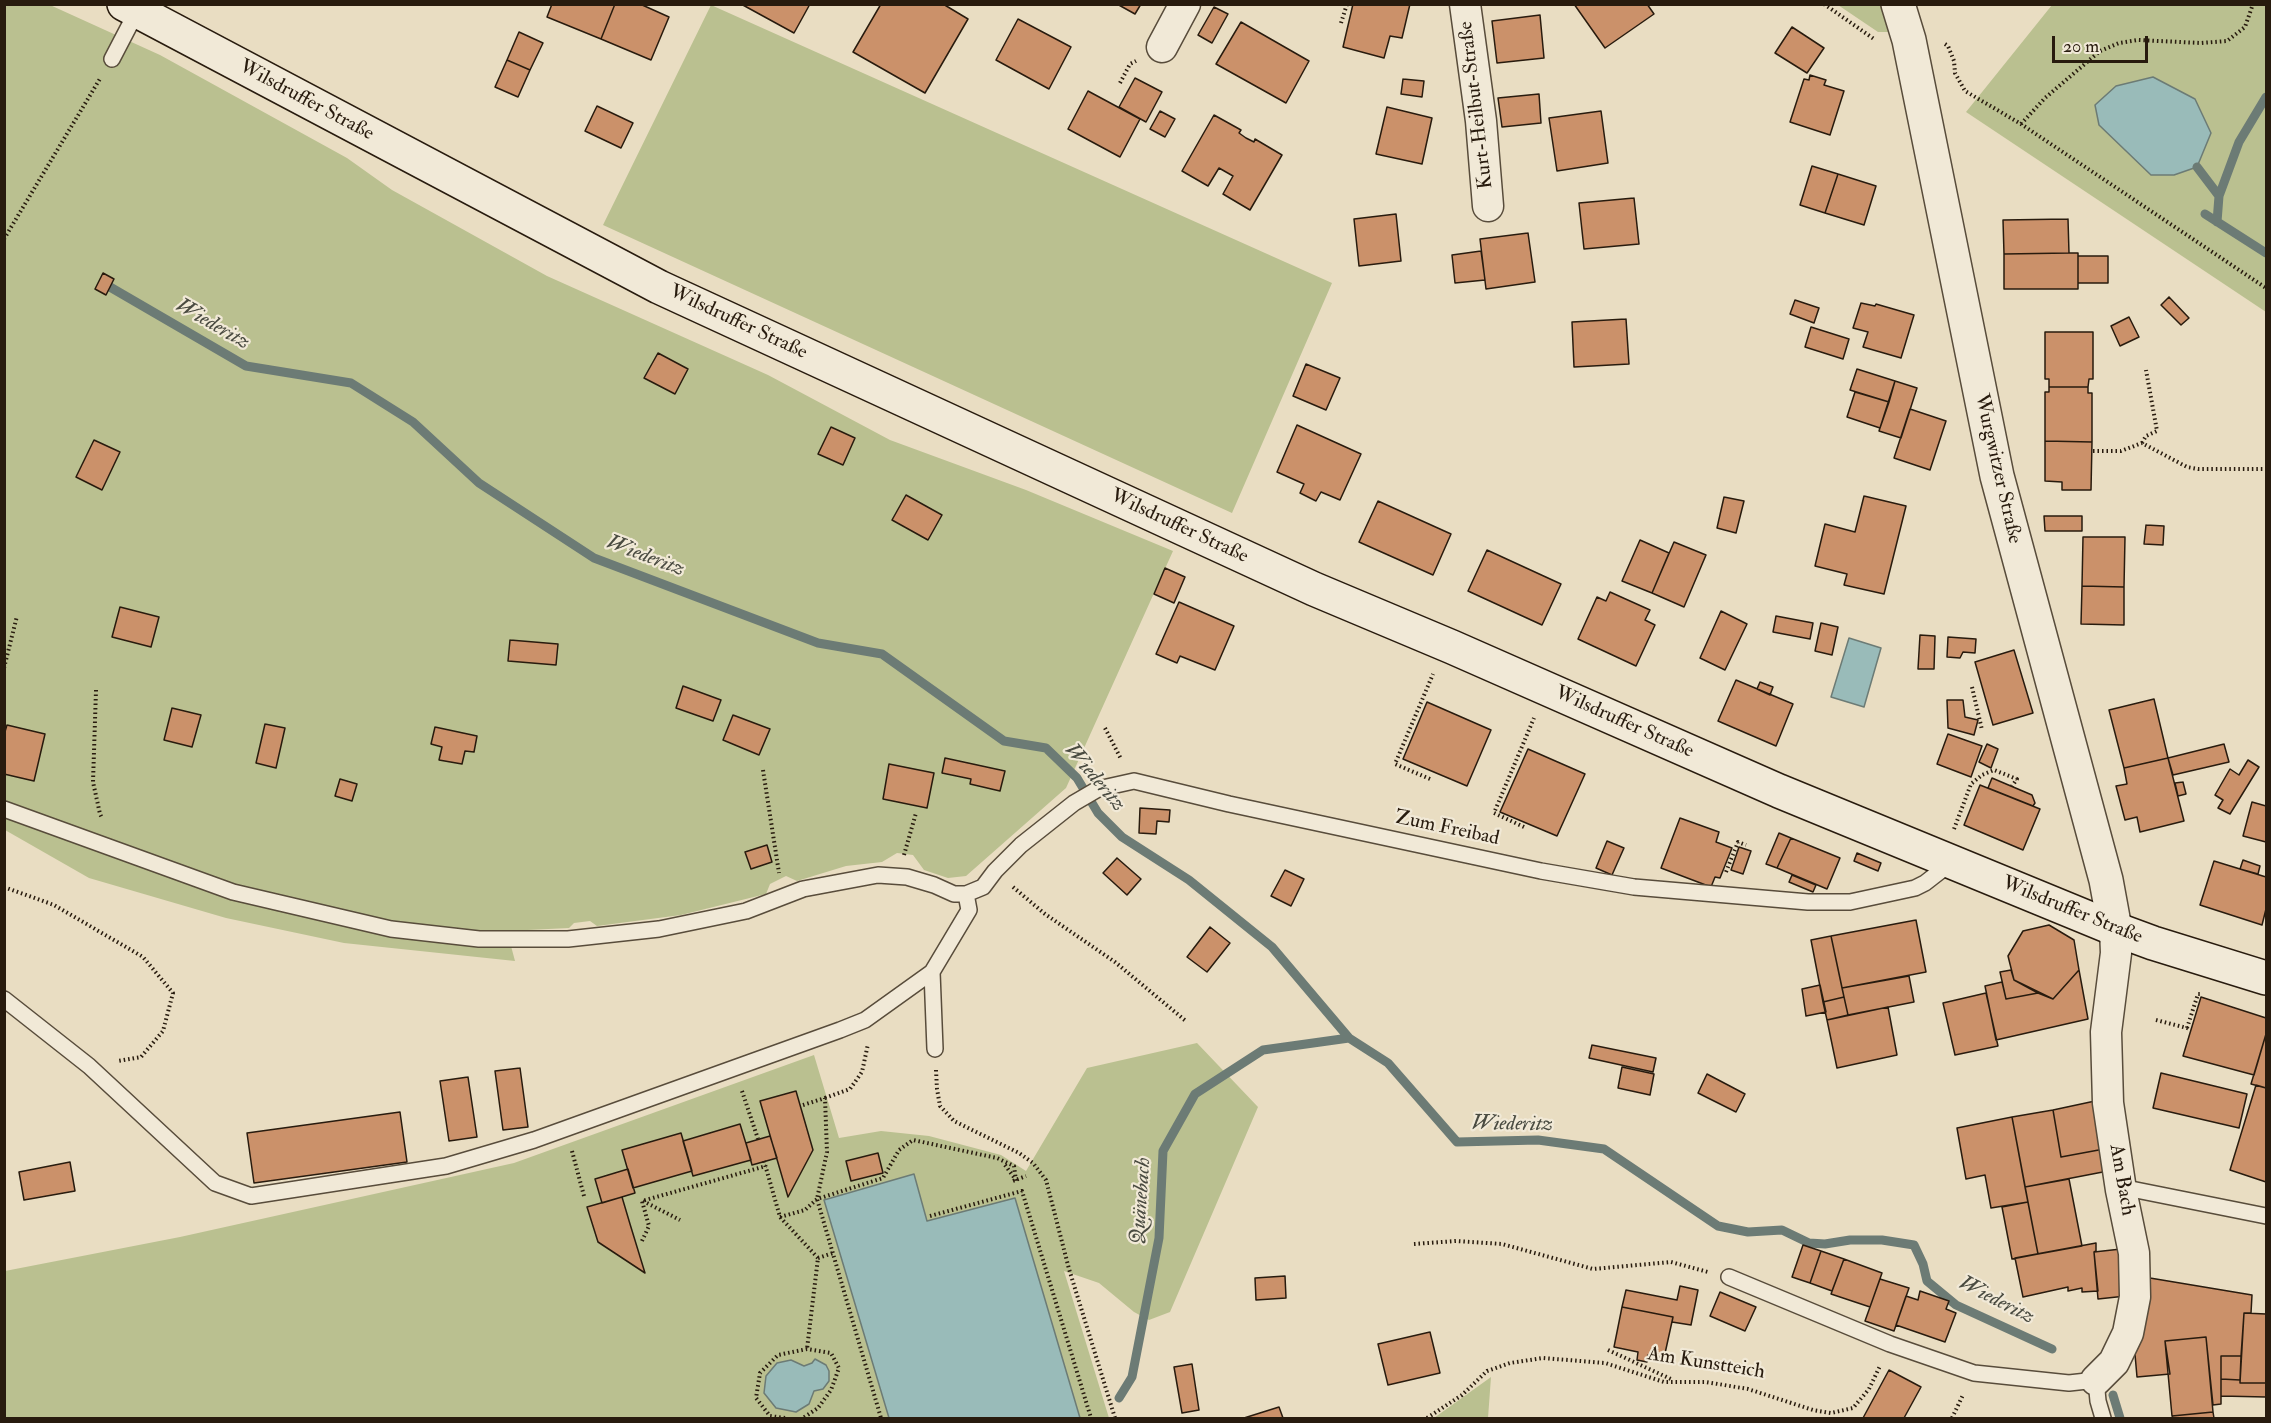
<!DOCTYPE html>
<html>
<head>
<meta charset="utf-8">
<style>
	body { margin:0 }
	#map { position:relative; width:2271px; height:1423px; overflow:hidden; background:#e9ddc2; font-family:"IM FELL Double Pica",serif }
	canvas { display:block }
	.frame { position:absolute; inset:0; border:6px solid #281b0e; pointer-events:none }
	.scale { position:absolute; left:2052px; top:36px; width:96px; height:27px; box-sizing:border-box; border:3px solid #281b0e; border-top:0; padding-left:8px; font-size:18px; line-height:21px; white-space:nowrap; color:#281b0e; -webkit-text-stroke:4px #f1e9d7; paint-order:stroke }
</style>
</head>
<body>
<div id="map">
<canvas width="2271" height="1423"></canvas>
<div class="frame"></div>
<div class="scale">20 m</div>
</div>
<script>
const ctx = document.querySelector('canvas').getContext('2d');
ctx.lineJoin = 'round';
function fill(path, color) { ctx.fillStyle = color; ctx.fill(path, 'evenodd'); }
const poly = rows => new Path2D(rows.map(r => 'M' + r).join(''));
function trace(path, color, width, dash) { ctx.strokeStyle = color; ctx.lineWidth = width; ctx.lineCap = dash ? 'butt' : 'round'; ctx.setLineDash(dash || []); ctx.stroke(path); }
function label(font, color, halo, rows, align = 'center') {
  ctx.font = font + ' "IM FELL Double Pica",serif'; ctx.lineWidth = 4.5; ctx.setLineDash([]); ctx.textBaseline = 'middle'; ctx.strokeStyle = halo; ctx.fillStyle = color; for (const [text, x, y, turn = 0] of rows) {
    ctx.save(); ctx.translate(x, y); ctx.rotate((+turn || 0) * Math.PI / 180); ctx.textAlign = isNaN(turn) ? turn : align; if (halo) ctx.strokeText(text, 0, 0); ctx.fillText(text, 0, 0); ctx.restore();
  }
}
const green = poly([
	[5,5,50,5,160,55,347,158,392,190,547,276,768,375,890,440,1026,490,1173,551,1066,788,966,876,948,878,924,870,913,855,897,853,882,862,846,866,797,881,786,876,770,884,766,894,681,915,597,926,590,921,574,923,569,928,507,931,515,961,344,943,226,918,89,878,5,830],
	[711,5,1332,283,1232,513,603,225],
	[1838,5,1881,5,1888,32,1878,32],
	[2052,5,2266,5,2266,312,1966,112],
	[1197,1043,1258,1107,1170,1312,1149,1320,1134,1312,1099,1283,1064,1271,1109,1418,5,1418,5,1271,180,1237,514,1163,814,1055,839,1138,881,1131,929,1136,1001,1155,1026,1171,1087,1068],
	[1491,1377,1488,1418,1434,1418]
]);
const water = poly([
	[2153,77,2195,99,2211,133,2197,167,2174,175,2151,175,2099,125,2095,105,2116,86,2153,77],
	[1849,638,1881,648,1864,707,1831,697,1849,638],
	[914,1174,927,1221,1015,1198,1080,1418,889,1418,824,1200,914,1174],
	[815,1359,826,1365,829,1371,829,1381,823,1389,814,1391,809,1404,796,1412,776,1408,764,1393,766,1376,777,1363,791,1360,804,1366,812,1363,815,1359]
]);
const stream = poly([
	[2197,167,2219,196],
	[2205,214,2266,253],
	[2217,222,2219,196,2239,142,2266,97],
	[110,287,246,366,351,383,413,422,479,483,594,558,818,643,882,654,1004,741,1046,748,1077,778,1098,813,1122,837,1189,880,1272,947,1349,1038,1388,1063,1457,1142,1538,1140,1604,1149,1718,1226,1748,1232,1782,1230,1809,1243,1825,1244,1850,1240,1882,1240,1914,1245,1923,1264,1927,1281,1956,1305,2052,1349],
	[2113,1395,2120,1418],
	[1119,1398,1132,1377,1159,1238,1163,1151,1195,1094,1263,1050,1349,1038]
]);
const building = poly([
	[552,4,615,4,601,39,547,17,552,4],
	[615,4,640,4,669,17,651,60,601,39,615,4],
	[741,4,810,4,794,33,741,4],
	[881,4,943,4,968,19,925,93,853,52,881,4],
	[1117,4,1141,4,1135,14,1117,4],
	[1353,4,1410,4,1402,38,1390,36,1384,58,1343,47,1353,4],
	[1574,4,1647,4,1654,14,1605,48,1574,4],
	[1214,7,1228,14,1212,43,1198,35,1214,7],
	[1540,15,1544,58,1497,63,1492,21,1540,15],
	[1018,19,1071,47,1049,89,996,60,1018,19],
	[1241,22,1309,61,1286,103,1216,64,1241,22],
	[1792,27,1824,48,1807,73,1775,53,1792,27],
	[519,32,543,43,530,70,507,60,519,32],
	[507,60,530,70,518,97,495,87,507,60],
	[1810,75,1826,80,1824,85,1844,91,1830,135,1790,122,1804,79,1809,80,1810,75],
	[1135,78,1162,92,1146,122,1119,107,1135,78],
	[1403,79,1424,81,1422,97,1401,94,1403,79],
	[1088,91,1140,119,1120,157,1068,129,1088,91],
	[1539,94,1541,123,1502,127,1498,98,1539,94],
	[597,106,633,123,621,148,585,131,597,106],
	[1387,107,1432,118,1422,164,1376,154,1387,107],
	[1160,111,1175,119,1165,137,1150,129,1160,111],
	[1601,111,1608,163,1557,171,1549,118,1601,111],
	[1214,115,1241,130,1239,133,1246,138,1254,142,1255,139,1282,155,1250,210,1223,194,1233,176,1219,168,1208,186,1182,171,1214,115],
	[1812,166,1838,174,1825,213,1800,205,1812,166],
	[1838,174,1876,186,1864,225,1825,213,1838,174],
	[1634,198,1639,244,1584,249,1579,203,1634,198],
	[1396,214,1401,261,1359,266,1354,219,1396,214],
	[2068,219,2069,253,2004,254,2003,220,2068,219],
	[1528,233,1535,282,1486,289,1480,239,1528,233],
	[1481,251,1485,280,1455,283,1452,255,1481,251],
	[2069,253,2078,253,2078,289,2004,289,2004,254,2069,253],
	[2078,256,2108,256,2108,283,2078,283,2078,256],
	[103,273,114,279,106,295,95,289,103,273],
	[2169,297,2189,318,2181,325,2161,305,2169,297],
	[1795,300,1819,308,1814,323,1790,314,1795,300],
	[1861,303,1875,306,1876,304,1914,315,1901,358,1863,347,1868,332,1853,328,1861,303],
	[2129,317,2139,337,2120,346,2111,326,2129,317],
	[1626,319,1629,364,1574,367,1572,322,1626,319],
	[1811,327,1849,339,1843,359,1805,347,1811,327],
	[2045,332,2093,332,2093,379,2089,379,2088,387,2049,387,2049,379,2045,379,2045,332],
	[658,353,688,369,675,394,644,378,658,353],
	[1306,364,1340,378,1326,410,1293,396,1306,364],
	[1857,369,1895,381,1889,402,1850,390,1857,369],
	[1895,381,1917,388,1901,438,1879,431,1895,381],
	[2049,387,2088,387,2088,393,2092,393,2092,442,2045,441,2045,392,2049,392,2049,387],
	[1855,392,1889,402,1880,428,1847,417,1855,392],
	[1910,409,1946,421,1930,470,1894,458,1910,409],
	[1297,425,1361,454,1340,500,1321,492,1316,501,1300,493,1304,484,1277,472,1297,425],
	[831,427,855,438,843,465,818,454,831,427],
	[94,440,120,452,102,490,76,477,94,440],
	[2045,441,2092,442,2091,490,2062,490,2062,482,2045,481,2045,441],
	[906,495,942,515,928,540,892,520,906,495],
	[1864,496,1906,506,1884,594,1844,585,1847,574,1815,566,1825,524,1855,532,1864,496],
	[1724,497,1744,501,1736,533,1717,528,1724,497],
	[1378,501,1451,534,1433,575,1359,542,1378,501],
	[2044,516,2082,516,2082,531,2045,531,2044,516],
	[2146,525,2164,526,2163,545,2144,544,2146,525],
	[2083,537,2125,537,2124,587,2082,586,2083,537],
	[1640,540,1669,553,1652,593,1622,581,1640,540],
	[1674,542,1706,555,1684,607,1652,593,1674,542],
	[1487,550,1561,584,1542,625,1468,591,1487,550],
	[1165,568,1185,577,1174,603,1154,594,1165,568],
	[2082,586,2124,587,2124,625,2081,624,2082,586],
	[1610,592,1650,610,1645,620,1655,625,1636,666,1578,639,1597,597,1606,601,1610,592],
	[1179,602,1234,626,1215,670,1180,656,1177,663,1156,654,1179,602],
	[120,607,159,617,151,647,112,637,120,607],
	[1721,611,1747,624,1725,670,1700,658,1721,611],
	[1776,616,1813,623,1810,639,1773,632,1776,616],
	[1821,623,1838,627,1832,655,1815,651,1821,623],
	[1920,635,1935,636,1934,669,1918,669,1920,635],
	[1948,637,1976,639,1975,653,1963,652,1960,658,1947,657,1948,637],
	[510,640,558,644,556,665,508,661,510,640],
	[2014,650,2033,713,1993,725,1975,662,2014,650],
	[1736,680,1793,704,1776,746,1718,721,1736,680],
	[1760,682,1773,687,1770,695,1757,689,1760,682],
	[683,686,721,700,713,721,676,708,683,686],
	[2154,699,2168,758,2124,768,2109,710,2154,699],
	[1947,700,1963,700,1965,717,1978,720,1974,735,1948,728,1947,700],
	[1427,702,1491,730,1467,786,1403,759,1427,702],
	[172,708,201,715,192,747,164,740,172,708],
	[733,715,770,729,759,755,723,740,733,715],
	[265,724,285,728,276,768,256,763,265,724],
	[7,725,45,734,34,781,4,774,4,735,7,725],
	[435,727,477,736,474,752,465,751,462,764,439,760,442,747,431,744,435,727],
	[1948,734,1982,746,1971,777,1937,764,1948,734],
	[1987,744,1998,749,1991,768,1979,762,1987,744],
	[2224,744,2229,762,2173,775,2168,758,2224,744],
	[1528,749,1585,774,1557,836,1500,812,1528,749],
	[945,758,1005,771,1000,791,970,784,971,779,942,773,945,758],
	[2168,758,2184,821,2140,832,2137,817,2125,820,2116,786,2127,784,2124,768,2168,758],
	[2248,760,2259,767,2230,814,2218,808,2223,800,2215,795,2230,769,2239,775,2248,760],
	[889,764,934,773,927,808,883,799,889,764],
	[1992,778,2032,795,2035,803,2033,806,1988,788,1992,778],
	[340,779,357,784,352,801,335,796,340,779],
	[2183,782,2186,794,2178,796,2175,783,2183,782],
	[1980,785,2040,809,2023,850,1964,825,1980,785],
	[2252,802,2266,806,2266,842,2243,836,2252,802],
	[1140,808,1170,810,1169,822,1157,821,1156,834,1139,833,1140,808],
	[1680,818,1719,832,1716,842,1732,848,1720,878,1715,877,1711,887,1661,868,1680,818],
	[1779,833,1791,838,1777,868,1766,864,1779,833],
	[1791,838,1840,858,1827,889,1777,868,1791,838],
	[1607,841,1624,848,1612,875,1596,868,1607,841],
	[767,845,772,862,751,869,745,852,767,845],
	[1739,847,1751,851,1743,874,1731,870,1739,847],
	[1857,853,1881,863,1878,871,1854,861,1857,853],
	[1117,858,1141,879,1127,895,1103,873,1117,858],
	[2243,860,2260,866,2258,874,2240,869,2243,860],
	[2214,861,2266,877,2266,909,2262,925,2200,905,2214,861],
	[1285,870,1304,879,1291,906,1271,896,1285,870],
	[1792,875,1816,885,1813,892,1789,882,1792,875],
	[1916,920,1926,972,1842,988,1831,936,1916,920],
	[2049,925,2074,940,2079,970,2053,999,2014,980,2008,956,2023,931,2049,925],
	[1210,927,1230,943,1207,972,1187,957,1210,927],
	[1831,936,1844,997,1823,1002,1811,940,1831,936],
	[2011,970,2014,980,2038,993,2006,999,2000,972,2011,970],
	[2079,970,2088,1019,1996,1040,1985,986,2002,982,2006,999,2038,993,2053,999,2079,970],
	[1909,976,1914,1002,1848,1015,1842,988,1909,976],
	[1820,985,1826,1012,1806,1016,1802,989,1820,985],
	[1986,993,1998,1046,1955,1055,1943,1003,1986,993],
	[1844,997,1848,1015,1827,1020,1823,1002,1844,997],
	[2201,997,2266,1018,2266,1034,2254,1075,2183,1056,2201,997],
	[1888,1007,1897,1055,1837,1068,1827,1020,1888,1007],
	[2266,1034,2266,1088,2251,1084,2266,1034],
	[1592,1045,1656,1058,1653,1072,1589,1058,1592,1045],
	[1622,1067,1654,1074,1650,1095,1618,1088,1622,1067],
	[520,1068,528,1127,503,1130,495,1071,520,1068],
	[2161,1073,2247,1094,2239,1128,2153,1108,2161,1073],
	[1707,1074,1745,1094,1736,1112,1698,1093,1707,1074],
	[468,1077,477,1137,449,1141,440,1081,468,1077],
	[2256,1085,2266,1088,2266,1182,2230,1170,2256,1085],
	[796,1091,813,1150,788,1197,760,1101,796,1091],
	[2095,1101,2104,1149,2061,1157,2053,1110,2095,1101],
	[2053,1110,2061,1157,2104,1149,2108,1171,2025,1187,2012,1117,2053,1110],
	[400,1112,407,1162,254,1183,247,1133,400,1112],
	[2012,1117,2028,1202,1991,1208,1985,1175,1966,1179,1957,1128,2012,1117],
	[740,1124,751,1160,693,1176,683,1141,740,1124],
	[681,1133,692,1171,633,1188,622,1150,681,1133],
	[770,1136,777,1158,752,1165,746,1143,770,1136],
	[878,1153,883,1173,851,1181,846,1161,878,1153],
	[70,1162,75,1191,24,1200,19,1172,70,1162],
	[628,1169,635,1193,602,1203,595,1179,628,1169],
	[2069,1179,2082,1246,2038,1254,2025,1187,2069,1179],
	[622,1197,630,1224,645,1273,598,1242,587,1207,622,1197],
	[2028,1202,2038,1254,2012,1259,2002,1207,2028,1202],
	[2096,1243,2096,1251,2094,1252,2098,1291,2082,1292,2082,1288,2068,1291,2068,1287,2023,1297,2015,1258,2096,1243],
	[1803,1245,1821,1251,1810,1283,1792,1277,1803,1245],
	[2121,1249,2126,1296,2098,1299,2094,1252,2121,1249],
	[1821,1251,1844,1259,1832,1291,1810,1283,1821,1251],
	[1844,1259,1882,1273,1870,1307,1831,1294,1844,1259],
	[1285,1276,1286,1298,1256,1300,1255,1278,1285,1276],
	[2150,1278,2252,1295,2251,1313,2244,1313,2241,1356,2221,1356,2221,1404,2213,1405,2206,1337,2165,1341,2170,1374,2137,1377,2134,1343,2150,1278],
	[1880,1279,1909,1288,1894,1331,1865,1321,1880,1279],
	[1680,1286,1698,1290,1691,1325,1672,1322,1673,1317,1622,1307,1626,1290,1677,1300,1680,1286],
	[1920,1291,1949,1301,1946,1309,1956,1313,1945,1342,1896,1325,1906,1296,1918,1300,1920,1291],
	[1720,1292,1756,1307,1745,1331,1710,1316,1720,1292],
	[1622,1307,1673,1317,1664,1358,1648,1355,1647,1362,1637,1360,1638,1352,1614,1347,1622,1307],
	[2244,1313,2266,1314,2266,1383,2240,1383,2244,1313],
	[1430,1332,1440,1373,1388,1385,1378,1344,1430,1332],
	[2206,1337,2213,1412,2172,1416,2165,1341,2206,1337],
	[2221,1356,2241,1356,2240,1380,2221,1379,2221,1356],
	[1192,1364,1199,1410,1182,1413,1174,1367,1192,1364],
	[1889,1370,1921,1387,1904,1418,1863,1418,1889,1370],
	[2221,1379,2240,1380,2240,1383,2266,1383,2266,1397,2221,1396,2221,1379],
	[1279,1407,1283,1418,1244,1418,1279,1407],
	[2213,1412,2214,1418,2173,1418,2172,1416,2213,1412]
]);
const path = poly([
	[1824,4,1874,39],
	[1341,23,1347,4],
	[1945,44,1948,46,1954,61,1955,73,1965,91,2021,124,2266,288],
	[1120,83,1130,64,1136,61],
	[2021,124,2045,98,2100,51,2119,43,2138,40,2201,43,2227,41,2245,27,2253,4],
	[4,239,101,77],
	[2142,443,2146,436,2157,431,2146,370],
	[2093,451,2121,451,2142,443,2187,467,2198,469,2266,469],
	[4,668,17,616],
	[1972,687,1982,730],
	[96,690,93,782,100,814,102,818],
	[1105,728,1121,759],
	[763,770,779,873],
	[1430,779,1395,764,1433,674],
	[1524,827,1494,813,1534,718],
	[1954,829,1971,784,1982,775,1994,770,2017,779,2012,786],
	[904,855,916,813],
	[1726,872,1738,842,1746,845],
	[4,887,54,905,143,957,173,993,163,1031,141,1057,118,1061],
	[1013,887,1045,914,1115,962,1187,1022],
	[2156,1020,2191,1029],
	[2187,1028,2198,994,2200,994],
	[936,1070,937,1089,940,1106,954,1121,1019,1153,1033,1163,1046,1180,1069,1269,1115,1418],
	[742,1091,758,1139],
	[825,1098,850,1089,862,1072,868,1044],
	[803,1105,825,1098,827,1152,817,1199,881,1418],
	[572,1151,584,1196],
	[764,1161,780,1217,818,1258,807,1349],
	[1005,1165,1016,1180],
	[1013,1181,1026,1176],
	[643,1201,680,1220],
	[930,1216,1022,1191,1091,1418],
	[780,1217,805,1210,817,1199,883,1178,899,1150,913,1140,997,1158,1014,1166,1016,1181],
	[642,1241,649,1226,642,1201,766,1166],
	[1414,1244,1456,1241,1502,1244,1593,1269,1671,1262,1708,1272],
	[818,1258,833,1253],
	[1608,1350,1673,1380],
	[785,1418,770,1416,756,1398,760,1373,778,1355,807,1349,831,1353,839,1368,831,1390,818,1408,803,1418],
	[1427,1418,1462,1395,1487,1371,1510,1363,1543,1358,1605,1363,1664,1382,1706,1382,1748,1389,1813,1410,1831,1413,1853,1408,1869,1389,1880,1366],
	[1952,1418,1963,1395]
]);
const service = poly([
	[112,59,137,11],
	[4,809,233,892,391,929,479,939,568,939,659,929,746,911,803,889,878,875,907,877,934,885,954,894,966,894,983,887,995,871,1021,845,1074,803,1098,789,1134,781,1229,804,1541,871,1634,887,1808,902,1850,902,1915,888,1925,883,1952,862],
	[932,972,935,1049],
	[4,999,89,1066,215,1183,251,1196,446,1166,534,1140,840,1030,865,1020,932,972,969,910,966,894],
	[2131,1189,2266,1216],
	[1729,1277,1890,1344,1974,1373,2069,1383,2096,1380,2098,1401,2103,1418]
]);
const minor = poly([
	[1465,4,1481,121,1488,206],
	[1162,47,1185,4],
	[2096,1380,2114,1362,2128,1333,2135,1297,2134,1253,2121,1190,2108,1103,2106,1032,2116,953,2115,929]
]);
const tertiary = poly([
	[1898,4,1909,40,1997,476,2106,880,2115,929]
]);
const secondary = poly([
	[124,4,659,287,1314,589,1452,647,1779,791,2115,929,2153,943,2266,978]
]);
const streetNames = [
	["Wilsdruffer Straße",306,101,28],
	["Kurt-Heilbut-Straße",1477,105,-97],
	["Wilsdruffer Straße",738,323,25],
	["Wurgwitzer Straße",1997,469,77],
	["Wilsdruffer Straße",1179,527,25],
	["Wilsdruffer Straße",1624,723,24],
	["Zum Freibad",1447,829,12],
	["Wilsdruffer Straße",2072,911,22],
	["Am Bach",2121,1180,80],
	["Am Kunstteich",1706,1364,9]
];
const waterNames = [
	["Wiederitz",212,325,30],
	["Wiederitz",645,557,21],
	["Wiederitz",1094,778,50],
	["Wiederitz",1512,1125,1],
	["Quänebach",1142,1201,-86],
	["Wiederitz",1996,1301,27]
];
fill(green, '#bac090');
fill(water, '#99bbb9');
trace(water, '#6c7b75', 1.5);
trace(stream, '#6c7b75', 9);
fill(building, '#cb916a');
trace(building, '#281b0e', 1.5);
trace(service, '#584c3b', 18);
trace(minor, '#584c3b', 33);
trace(tertiary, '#584c3b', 36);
trace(secondary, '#281b0e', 36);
trace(path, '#281b0e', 4, [1.5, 3]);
trace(service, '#f1e9d7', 15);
trace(minor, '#f1e9d7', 30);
trace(tertiary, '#f1e9d7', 33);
trace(secondary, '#f1e9d7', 33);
label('20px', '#281b0e', '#f1e9d7', streetNames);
label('italic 21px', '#4a4b41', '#f1e9d7', waterNames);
</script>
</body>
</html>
